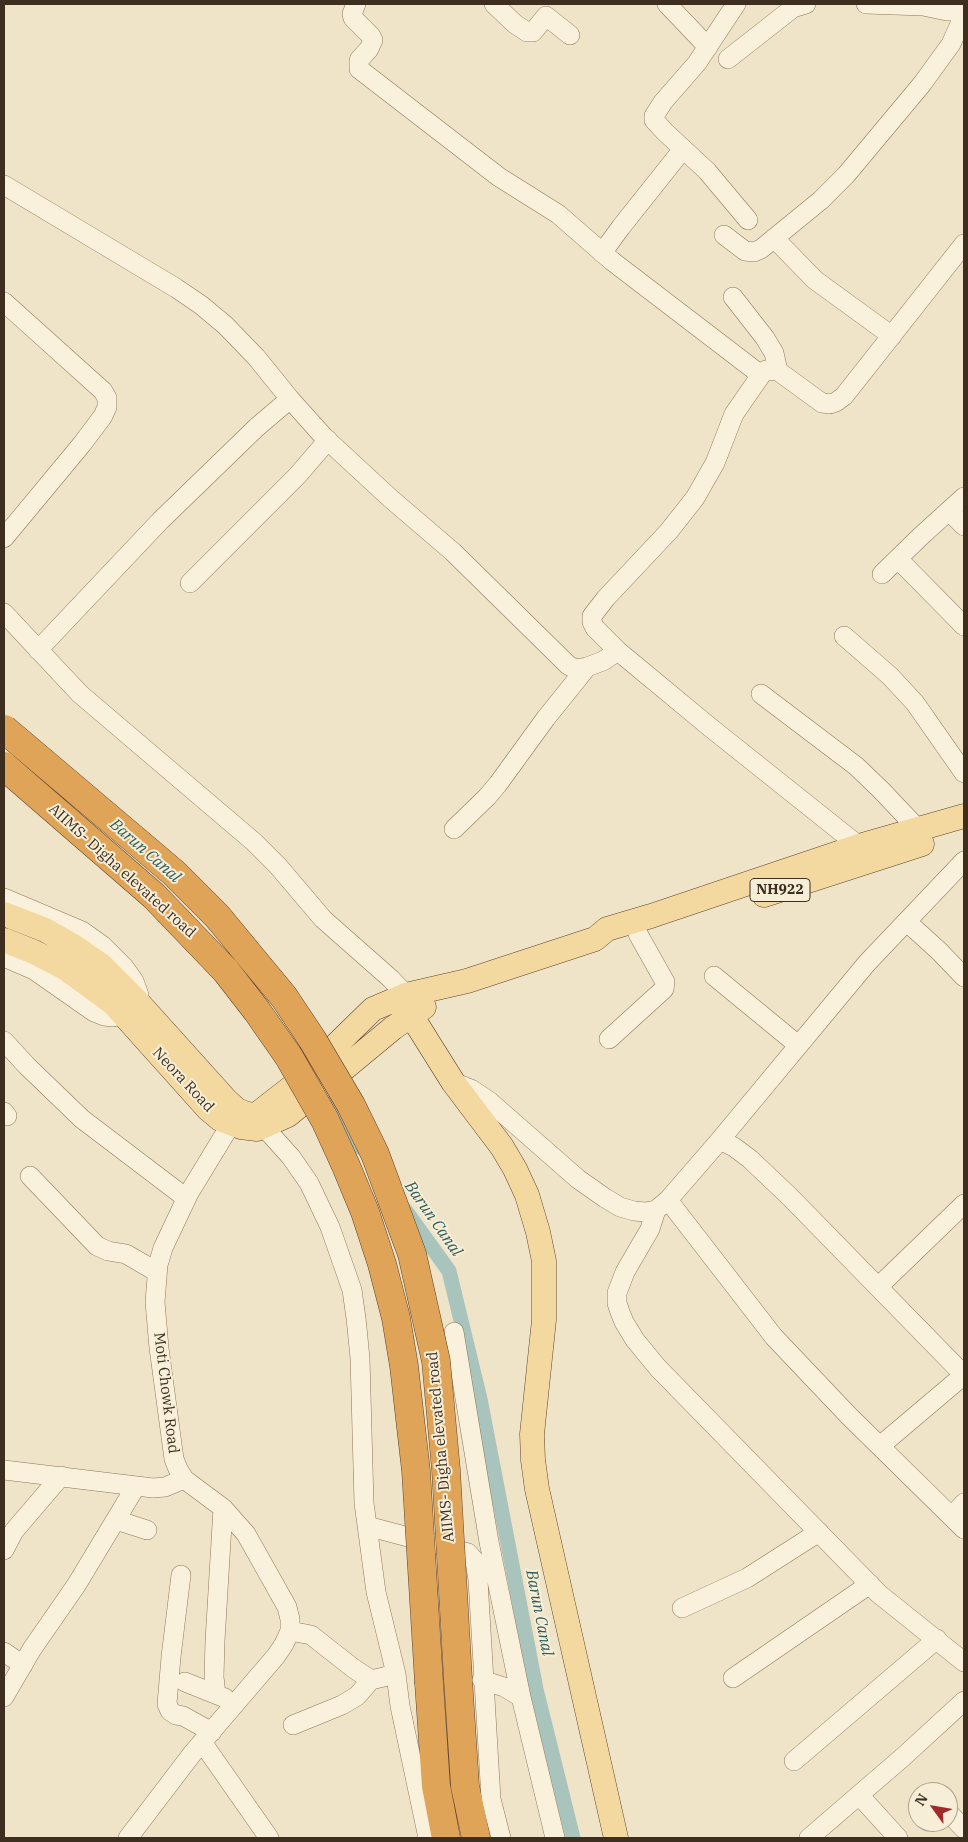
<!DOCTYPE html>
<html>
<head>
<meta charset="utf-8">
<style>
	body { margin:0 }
	#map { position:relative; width:968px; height:1842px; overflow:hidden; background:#f0e4c8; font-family:"IBM Plex Serif",serif }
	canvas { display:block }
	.frame { position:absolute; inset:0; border:5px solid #3d2e20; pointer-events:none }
	.north { position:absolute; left:908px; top:1782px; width:50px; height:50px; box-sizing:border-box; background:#f7eed8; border:1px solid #ada18e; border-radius:50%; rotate:302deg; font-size:14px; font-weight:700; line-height:20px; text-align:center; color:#3d2e20 }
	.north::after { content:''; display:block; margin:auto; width:18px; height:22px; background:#9e2a2b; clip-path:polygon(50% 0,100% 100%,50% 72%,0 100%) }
</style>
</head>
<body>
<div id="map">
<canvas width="968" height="1842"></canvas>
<div class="frame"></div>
<div class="north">N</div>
</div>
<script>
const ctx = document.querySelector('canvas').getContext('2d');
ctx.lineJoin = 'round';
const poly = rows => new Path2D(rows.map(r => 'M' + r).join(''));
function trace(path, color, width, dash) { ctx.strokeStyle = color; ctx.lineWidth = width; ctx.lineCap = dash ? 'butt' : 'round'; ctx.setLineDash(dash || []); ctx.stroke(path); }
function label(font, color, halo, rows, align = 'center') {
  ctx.font = font + ' "IBM Plex Serif",serif'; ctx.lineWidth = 4; ctx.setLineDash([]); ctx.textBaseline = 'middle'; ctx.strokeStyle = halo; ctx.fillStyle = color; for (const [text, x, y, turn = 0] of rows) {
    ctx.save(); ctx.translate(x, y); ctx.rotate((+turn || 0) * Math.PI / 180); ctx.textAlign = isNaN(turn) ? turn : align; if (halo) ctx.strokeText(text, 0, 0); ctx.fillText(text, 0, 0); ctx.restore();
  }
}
const canal = poly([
	[327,1100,359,1147],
	[405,1210,449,1271,480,1399,536,1689,573,1838]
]);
const minor = poly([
	[356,4,352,14,353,18,371,36,373,40,369,49,359,60,359,69,499,177,558,214,612,261,761,375],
	[494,4,515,24,527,32,533,32,546,16,570,35],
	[667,4,708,47],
	[736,4,697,63,663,102,654,116,654,120,665,132,707,171,748,220],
	[866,4,923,6,947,11,957,11,964,8],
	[728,59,793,8,806,4],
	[4,185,176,288,201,305,225,325,256,357,290,399,324,437,390,498,453,552,568,665,575,669,587,667,603,661,618,651],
	[724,235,745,251,754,252,761,249,821,200,846,175,922,84,951,44,964,15],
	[774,238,815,280,892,336],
	[602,253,621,227,683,149],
	[733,297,765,338,774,353,778,371],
	[4,302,103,391,107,398,107,407,103,416,82,444,4,538],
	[949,511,964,526],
	[898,559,964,626],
	[882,574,921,536,964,497],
	[190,583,297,476,328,440],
	[4,613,80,694,254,842,278,866,323,919,391,979,406,995],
	[844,636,890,676,915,703,964,773],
	[38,650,160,521,257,427,290,399],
	[761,694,856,766,881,790,918,829],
	[454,829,487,797,498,784,546,718,587,667],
	[859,846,711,728,618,651,595,628,592,622,592,616,606,598,669,531,695,498,715,463,734,414,761,375,766,370,778,371,822,403,830,404,836,402,844,396,863,372,964,244],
	[4,898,82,931,103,946,124,967,134,981,139,995,136,1000,122,1014,113,1017,104,1016,94,1012,34,970,4,957],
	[907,922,939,951,964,977],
	[714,976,798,1045],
	[609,1039,664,989,665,982,638,934],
	[4,1041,27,1066,82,1119,186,1198],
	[453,1082,471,1089,489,1101,578,1179,605,1198,620,1207,634,1211,645,1212,656,1210,668,1200,720,1140,867,963,964,861],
	[4,1112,7,1116],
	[264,1127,291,1157,309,1183,330,1227,352,1290,356,1318,360,1358,364,1503,376,1592,396,1674,400,1706,428,1838],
	[720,1140,734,1147,750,1159,790,1197,964,1375],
	[30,1176,97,1246,108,1251,126,1254,157,1272],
	[668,1200,774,1337,849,1416,964,1529],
	[656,1210,650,1229,625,1272,617,1293,617,1303,620,1312,624,1322,635,1340,658,1368,879,1594,964,1662],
	[879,1286,964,1204],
	[454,1332,489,1542,521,1697],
	[880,1446,964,1375],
	[4,1470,153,1488,165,1487,184,1479],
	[952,1516,964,1503],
	[116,1520,147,1530],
	[367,1526,468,1553,475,1561,478,1580,491,1799,501,1838],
	[4,1550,14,1531,61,1476],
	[181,1575,171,1657,167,1704,170,1711,176,1715,183,1716,212,1732],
	[682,1608,747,1578,819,1532],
	[290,1631,311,1635,353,1668,371,1680],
	[4,1652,23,1665],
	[733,1678,870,1584],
	[482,1680,504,1687,521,1697,555,1838],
	[185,1682,225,1698],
	[216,1694,214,1677,215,1641,223,1508],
	[4,1697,32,1649,77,1584,136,1486],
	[293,1725,342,1705,357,1696,371,1680,396,1674],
	[202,1742,269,1838],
	[794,1761,937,1639],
	[859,1795,898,1838],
	[948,1812,964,1829],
	[128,1838,192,1754,276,1656,284,1644,290,1631,290,1619,287,1607,246,1534,223,1508,184,1479,178,1469,174,1459,159,1348,155,1302,158,1265,163,1248,189,1193,231,1124,237,1111],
	[809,1838,903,1757,964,1701]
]);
const major = poly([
	[764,895,922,844],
	[4,914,45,930,75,947,101,965,136,1000,227,1101,237,1110,247,1114,256,1115,297,1083,373,1009,406,995,467,981,595,939,607,929,651,916,859,846,964,816],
	[4,940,34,952,65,968,113,1003,208,1109,220,1119,241,1127,257,1129,288,1115,393,1028,424,1007],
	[406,995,411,1015,453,1082,502,1147,515,1169,527,1195,538,1232,544,1261,544,1320,532,1434,533,1460,537,1489,616,1838]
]);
const highway = poly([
	[458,1679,465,1786,476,1838],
	[429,1683,436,1786,446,1838]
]);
const highwayBridge = poly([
	[4,729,174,873,217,916,284,997,312,1039,351,1105,375,1154,412,1254,436,1361,446,1470,458,1679],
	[4,766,154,896,226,971,257,1011,289,1057,325,1120,346,1166,365,1212,382,1264,396,1318,404,1366,416,1471,429,1683]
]);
const shields = [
	[780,890,60]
];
const shieldNames = [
	["NH922",780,890]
];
const streetNames = [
	["AIIMS- Digha elevated road",122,871,42],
	["Neora Road",183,1080,47],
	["Moti Chowk Road",166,1393,83],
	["AIIMS- Digha elevated road",441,1447,-95]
];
const waterNames = [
	["Barun Canal",145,851,41],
	["Barun Canal",433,1219,55],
	["Barun Canal",539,1613,79]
];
trace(canal, '#a9c4bc', 15);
trace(minor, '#8d765c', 20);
trace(major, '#5b4430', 25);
trace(highway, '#5b4430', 29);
trace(minor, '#faf1dc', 19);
trace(major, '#f3d9a0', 24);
trace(highway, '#e0a458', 28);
trace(highwayBridge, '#5b4430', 29, []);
trace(highwayBridge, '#e0a458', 28);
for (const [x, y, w] of shields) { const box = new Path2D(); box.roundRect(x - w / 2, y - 11.5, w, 23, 4); ctx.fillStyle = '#f7eed8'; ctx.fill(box); trace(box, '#3d2e20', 1); }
label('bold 14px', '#3d2e20', null, shieldNames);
label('15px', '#3d2e20', '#f7eed8', streetNames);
label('italic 16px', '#2f5d5a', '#f7eed8', waterNames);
</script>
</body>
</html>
